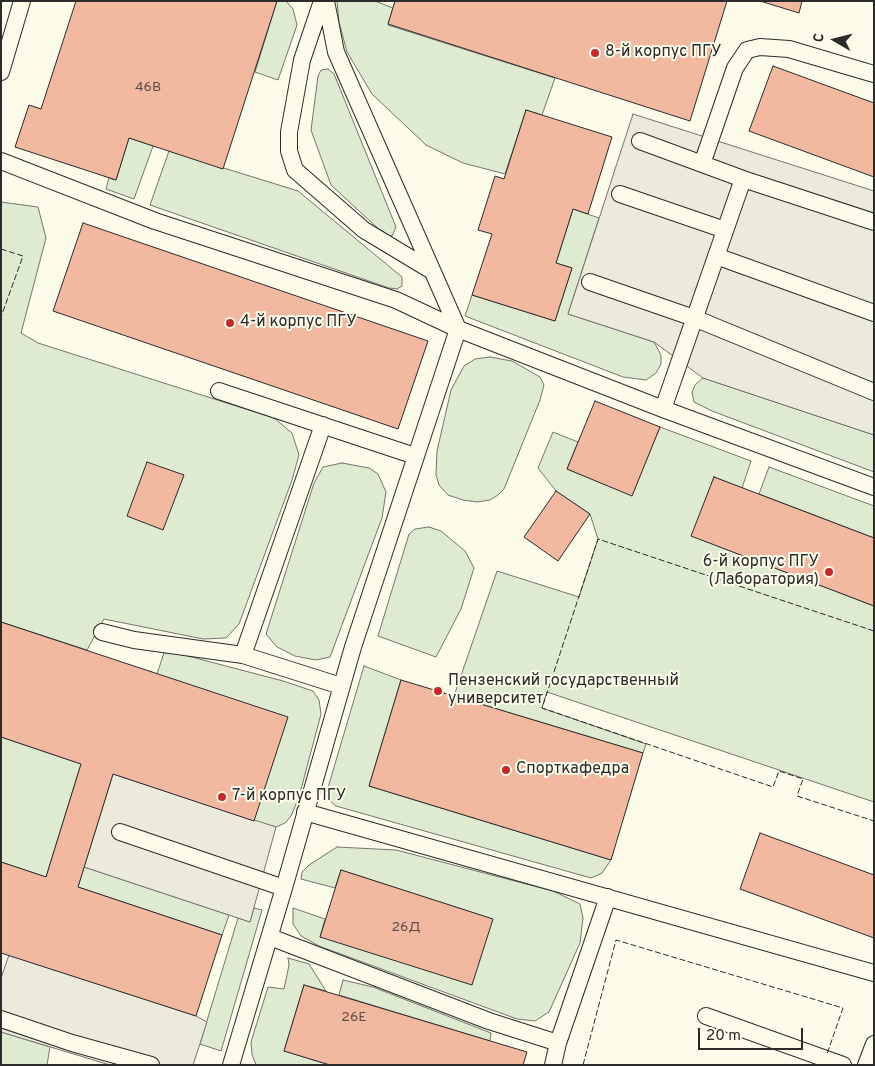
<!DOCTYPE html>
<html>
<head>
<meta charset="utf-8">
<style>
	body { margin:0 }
	#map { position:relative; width:875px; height:1066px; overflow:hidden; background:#fdfbea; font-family:Overpass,sans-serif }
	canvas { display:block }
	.frame { position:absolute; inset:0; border:2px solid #2b2b2b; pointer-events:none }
	.north { position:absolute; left:810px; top:15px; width:50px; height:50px; -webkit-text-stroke:4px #fdfbea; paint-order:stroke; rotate:278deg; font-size:14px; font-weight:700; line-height:20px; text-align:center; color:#2b2b2b }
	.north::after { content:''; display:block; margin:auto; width:18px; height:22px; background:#2b2b2b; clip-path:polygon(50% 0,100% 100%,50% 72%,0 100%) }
	.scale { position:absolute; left:698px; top:1028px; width:105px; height:22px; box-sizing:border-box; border:2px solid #2b2b2b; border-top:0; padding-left:6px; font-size:15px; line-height:18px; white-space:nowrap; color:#2b2b2b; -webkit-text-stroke:4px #fdfbea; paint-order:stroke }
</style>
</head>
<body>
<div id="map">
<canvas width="875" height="1066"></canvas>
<div class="frame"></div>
<div class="north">С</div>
<div class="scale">20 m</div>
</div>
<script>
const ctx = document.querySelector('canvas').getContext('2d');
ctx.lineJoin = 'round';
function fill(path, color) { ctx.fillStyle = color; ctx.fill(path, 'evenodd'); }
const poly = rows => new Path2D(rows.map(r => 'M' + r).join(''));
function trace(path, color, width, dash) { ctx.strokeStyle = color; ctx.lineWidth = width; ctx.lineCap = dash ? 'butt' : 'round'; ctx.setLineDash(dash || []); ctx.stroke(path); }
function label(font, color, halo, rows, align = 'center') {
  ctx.font = font + ' Overpass,sans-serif'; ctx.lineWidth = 4; ctx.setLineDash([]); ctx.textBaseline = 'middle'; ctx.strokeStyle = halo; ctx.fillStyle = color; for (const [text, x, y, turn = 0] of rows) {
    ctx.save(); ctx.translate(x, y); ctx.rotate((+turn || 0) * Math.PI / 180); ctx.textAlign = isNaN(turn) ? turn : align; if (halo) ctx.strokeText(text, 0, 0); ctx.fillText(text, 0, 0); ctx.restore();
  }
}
const green = poly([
	[277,1,286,1,293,9,297,25,278,80,255,72,277,1],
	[337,1,375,1,393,8,388,25,555,78,542,115,526,110,505,174,463,163,426,145,372,94,347,52,339,22,337,1],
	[328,69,334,74,396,227,392,236,384,234,331,185,311,130,318,76,321,70,328,69],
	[129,138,153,146,134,199,106,189,109,178,116,180,129,138],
	[169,151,298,191,402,277,402,286,397,289,389,288,150,205,169,151],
	[1,202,38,207,46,238,21,333,38,343,274,418,292,433,299,455,292,480,239,624,226,638,203,639,104,619,87,650,1,622,1,202],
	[573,209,599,218,568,314,654,342,661,355,661,364,656,373,646,380,623,377,465,316,472,295,555,321,572,268,556,263,573,209],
	[490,357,512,361,540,377,544,385,540,400,504,489,498,495,490,500,477,502,463,500,448,495,439,485,436,475,437,451,451,390,464,366,475,359,490,357],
	[703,378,874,435,874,472,712,411,694,402,692,392,695,385,703,378],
	[660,427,751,461,742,488,714,477,692,536,874,606,874,802,547,692,542,708,646,744,643,753,454,696,497,571,579,597,598,539,590,514,556,491,538,468,553,432,578,442,567,469,632,495,660,427],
	[342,463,369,468,378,474,386,492,382,518,330,657,316,660,295,656,277,647,266,634,314,483,323,467,342,463],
	[769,467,874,506,874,538,759,494,769,467],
	[429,527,441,531,465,551,474,568,461,609,436,657,378,636,409,534,415,529,429,527],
	[165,650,283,681,313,691,319,700,321,714,299,797,291,816,285,823,276,827,254,821,157,674,165,650],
	[364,666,401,680,369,786,611,860,602,873,591,878,336,806,329,800,327,791,364,666],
	[1,737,81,764,46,877,1,862,1,737],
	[337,847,396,850,553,891,580,904,583,918,580,943,549,1012,535,1021,517,1019,319,946,301,936,293,924,293,908,325,919,320,937,492,919,341,870,335,888,301,879,302,872,309,865,337,847],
	[84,867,229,915,222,935,78,887,84,867],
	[254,908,262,910,221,1051,200,1044,238,918,250,922,254,908],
	[288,958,309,964,326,991,304,985,284,1051,330,1065,256,1065,252,1054,251,1042,268,987,284,989,289,965,288,958],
	[343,980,373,987,491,1033,490,1041,339,995,343,980],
	[1,1032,50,1047,47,1065,1,1065,1,1032]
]);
const parking = poly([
	[633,114,874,191,874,435,703,378,654,342,568,314,633,114],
	[113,774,276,827,250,922,84,867,113,774],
	[9,955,196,1016,207,1022,193,1065,110,1065,1,1032,1,978,9,955]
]);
const building = poly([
	[76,1,277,1,223,169,129,138,116,180,15,147,29,105,41,109,76,1],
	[395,1,727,1,690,121,388,24,395,1],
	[760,1,802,1,799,13,760,1],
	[773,66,874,103,874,177,749,131,773,66],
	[526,110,612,137,588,214,573,209,556,263,572,268,555,321,472,295,492,234,478,230,495,176,504,179,526,110],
	[83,223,428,341,398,429,53,311,83,223],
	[595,401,660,427,632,496,567,469,595,401],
	[147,462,184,475,163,530,127,516,147,462],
	[714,477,874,538,874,606,691,536,714,477],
	[556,491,590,514,558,561,524,537,556,491],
	[1,622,288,717,254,821,113,774,78,887,222,935,196,1016,1,953,1,862,46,877,81,764,1,737,1,622],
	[401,680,643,753,611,860,369,786,401,680],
	[760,833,874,875,874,938,740,889,760,833],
	[341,870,493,919,472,985,320,937,341,870],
	[304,985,527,1052,523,1065,330,1065,284,1051,304,985]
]);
const service = poly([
	[322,1,302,60,289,132,289,151,295,170,364,230,432,271],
	[326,1,336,52,458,329,663,409,874,487],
	[1,72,22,1],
	[640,141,743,179,874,222],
	[1,161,155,221,396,300,458,329,353,647,284,888,231,1065],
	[702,164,735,68,747,50,760,47,789,49,874,74],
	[620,194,725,230],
	[716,256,874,313],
	[590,282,694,318,874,392],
	[219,391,415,456],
	[663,409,743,179],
	[323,425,243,655,341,686],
	[102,632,134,640,243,655],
	[305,812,874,973],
	[120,832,284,888],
	[270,937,489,1021,558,1043,608,897],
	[706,1016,843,1065],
	[1,1019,72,1043,151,1065],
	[553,1065,558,1043],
	[866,1065,874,1044]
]);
const fence = poly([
	[1,249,23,256,1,317],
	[874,631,598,539,542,708,773,787,779,771,803,779,797,796,874,821],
	[583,1065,616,940,843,1008,827,1054]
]);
const markers = [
	[595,53,5,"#c62828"],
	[230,323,5,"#c62828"],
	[829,572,5,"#c62828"],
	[438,691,5,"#c62828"],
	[506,770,5,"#c62828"],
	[222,797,5,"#c62828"]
];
const numberNames = [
	["46В",148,88],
	["26Д",406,928],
	["26Е",354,1018]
];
const poiNames = [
	["8-й корпус ПГУ",605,53],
	["4-й корпус ПГУ",240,323],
	["6-й корпус ПГУ",819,563,"right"],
	["(Лаборатория)",819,581,"right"],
	["Пензенский государственный",448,682],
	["университет",448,700],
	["Спорткафедра",516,770],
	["7-й корпус ПГУ",232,797]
];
fill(green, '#deebd1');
trace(green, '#74746e', 1);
fill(parking, '#eceadb');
trace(parking, '#74746e', 1);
fill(building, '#f2b8a0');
trace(building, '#2b2b2b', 1);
trace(service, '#2b2b2b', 18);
trace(service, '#fdfbea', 16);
trace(fence, '#2b2b2b', 1, [6, 2.5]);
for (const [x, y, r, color] of markers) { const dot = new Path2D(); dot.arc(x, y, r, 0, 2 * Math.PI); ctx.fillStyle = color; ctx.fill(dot); trace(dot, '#fdfbea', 2); }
label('14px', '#5d4e48', null, numberNames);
label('16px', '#2b2b2b', '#fdfbea', poiNames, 'left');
</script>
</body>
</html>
